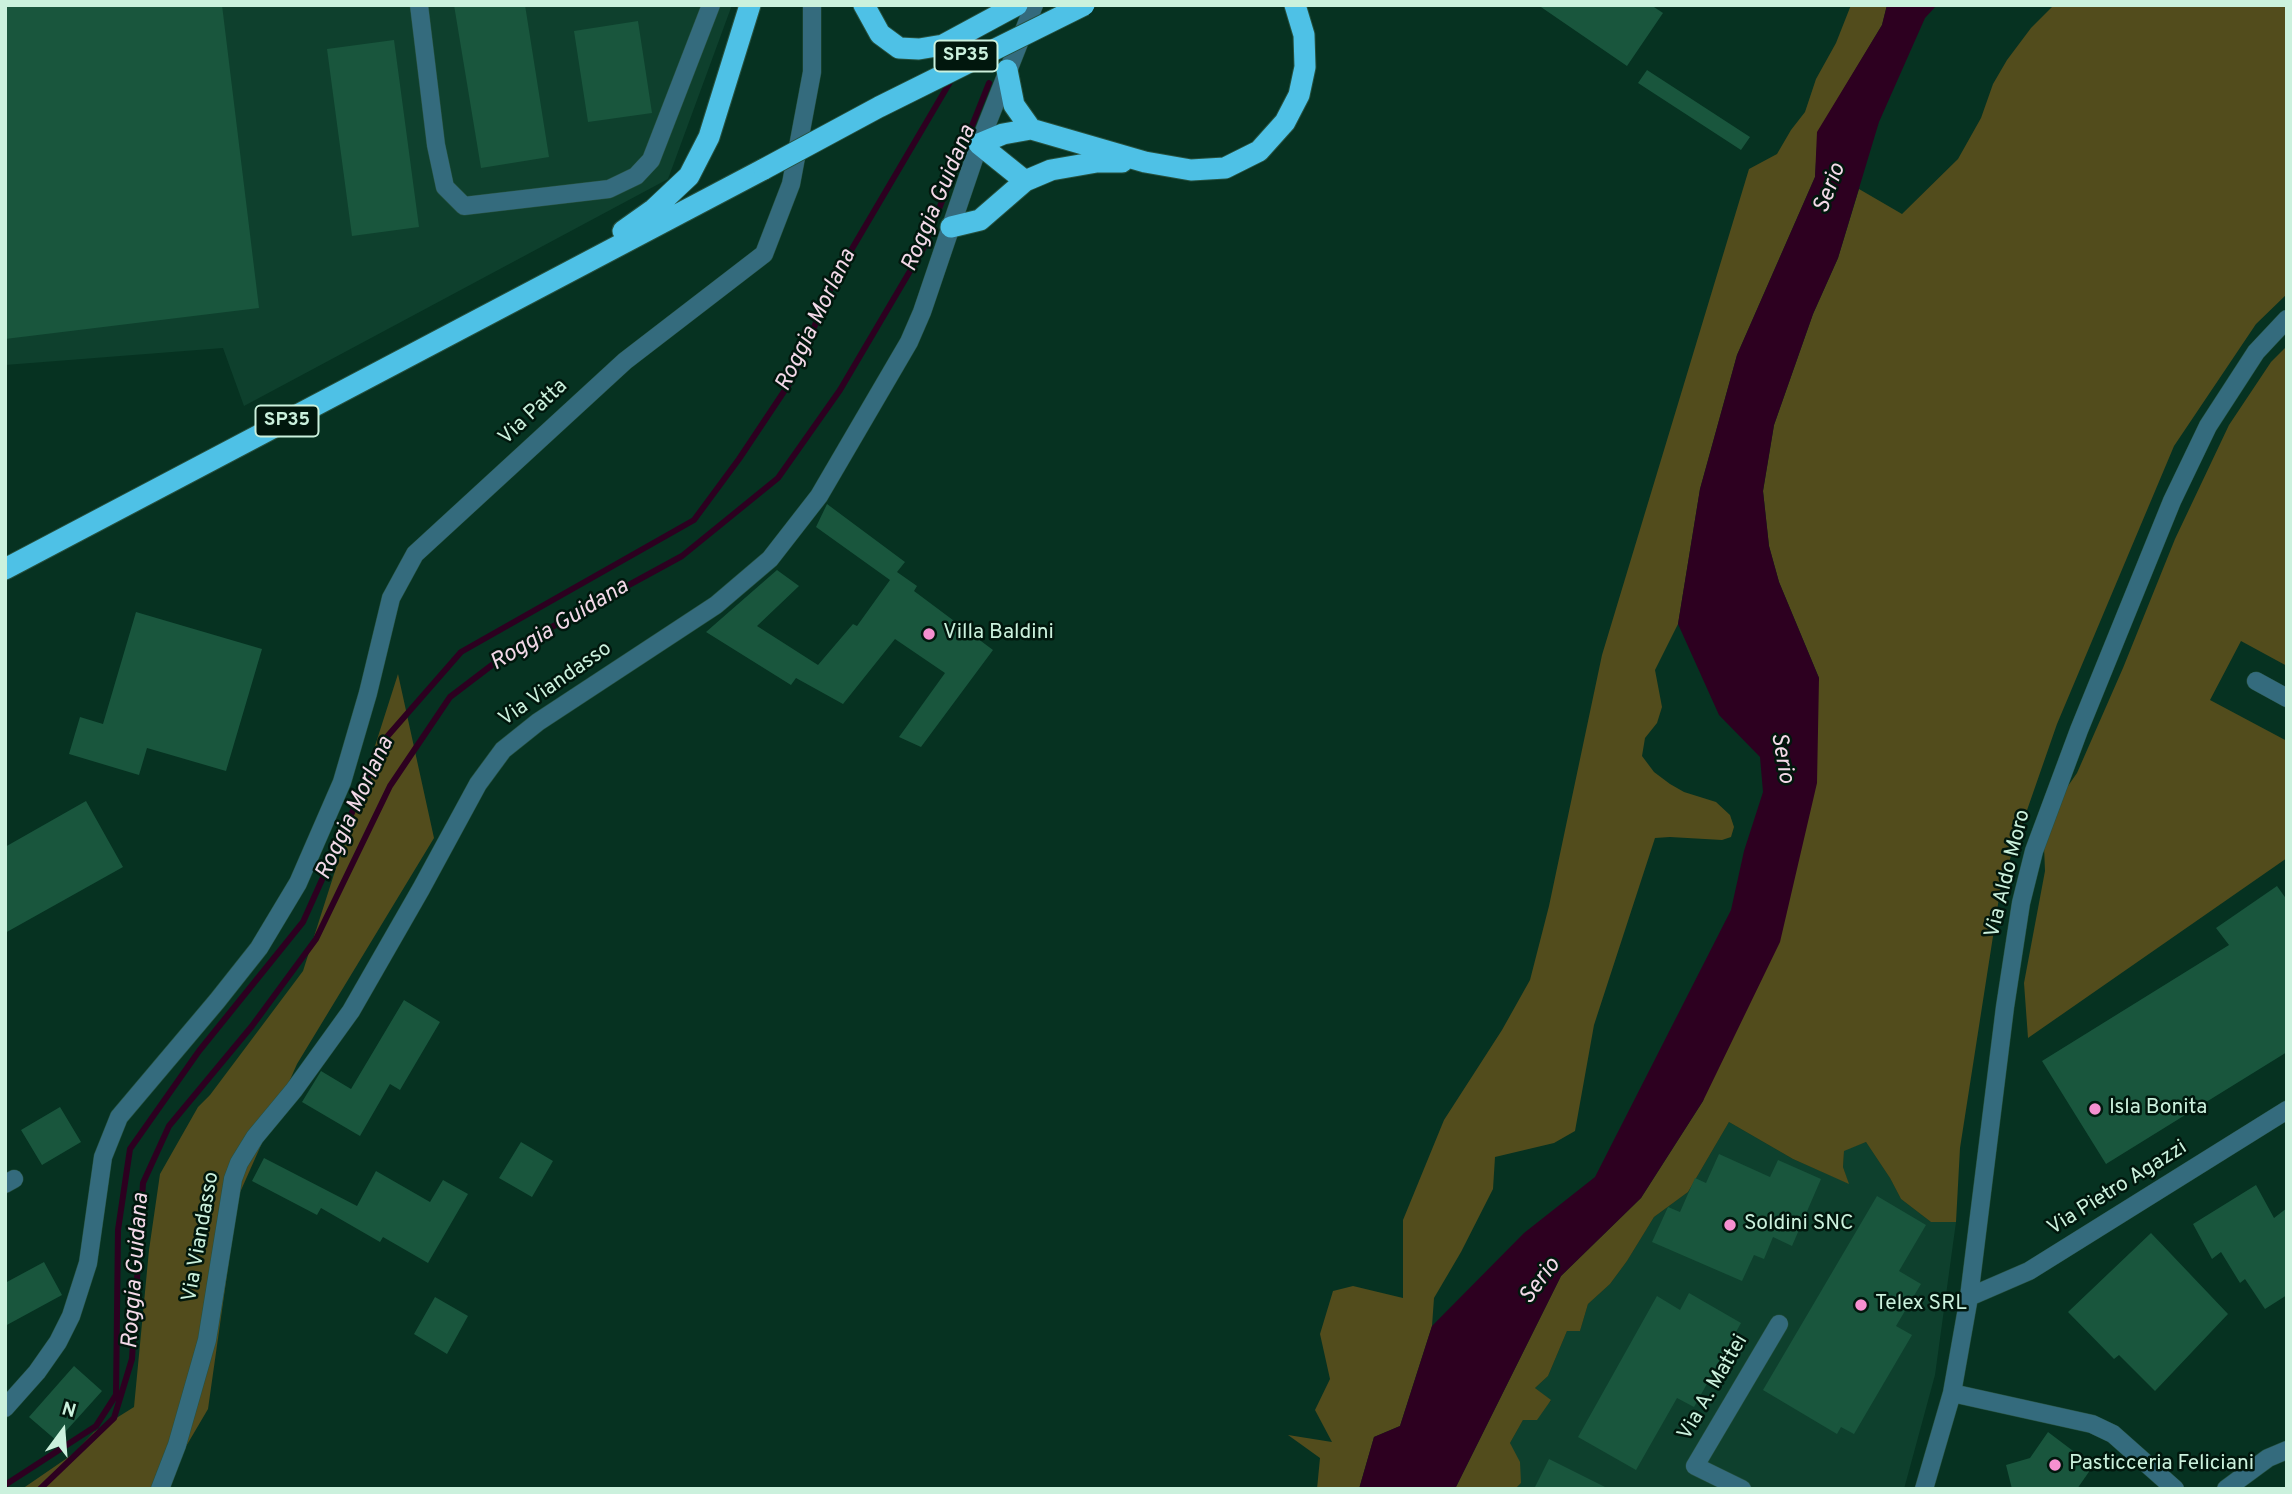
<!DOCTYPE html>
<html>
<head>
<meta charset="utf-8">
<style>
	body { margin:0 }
	#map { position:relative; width:2292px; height:1494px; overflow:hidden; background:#063221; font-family:Overpass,sans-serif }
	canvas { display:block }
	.frame { position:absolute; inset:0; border:7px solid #cbf1dd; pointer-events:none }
	.north { position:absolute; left:28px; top:1396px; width:70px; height:70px; -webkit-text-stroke:5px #01170d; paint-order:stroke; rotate:16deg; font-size:19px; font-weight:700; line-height:28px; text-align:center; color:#cbf1dd }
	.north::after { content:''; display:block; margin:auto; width:24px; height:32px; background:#cbf1dd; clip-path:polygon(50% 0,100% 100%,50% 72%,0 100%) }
</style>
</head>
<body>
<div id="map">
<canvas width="2292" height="1494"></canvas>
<div class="frame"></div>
<div class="north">N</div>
</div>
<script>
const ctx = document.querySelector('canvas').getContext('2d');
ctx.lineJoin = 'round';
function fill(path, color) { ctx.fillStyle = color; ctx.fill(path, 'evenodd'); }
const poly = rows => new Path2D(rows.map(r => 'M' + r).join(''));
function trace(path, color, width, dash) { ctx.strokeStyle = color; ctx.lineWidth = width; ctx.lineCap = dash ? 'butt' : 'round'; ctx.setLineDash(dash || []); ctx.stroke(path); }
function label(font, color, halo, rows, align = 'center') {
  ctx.font = font + ' Overpass,sans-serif'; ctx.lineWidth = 5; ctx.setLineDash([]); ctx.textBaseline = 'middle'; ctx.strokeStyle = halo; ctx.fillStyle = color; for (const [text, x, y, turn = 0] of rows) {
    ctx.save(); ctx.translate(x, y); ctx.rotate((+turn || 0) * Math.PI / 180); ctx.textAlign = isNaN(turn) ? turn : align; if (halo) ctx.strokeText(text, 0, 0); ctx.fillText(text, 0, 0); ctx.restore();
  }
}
const built = poly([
	[5,5,732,5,668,179,244,406,223,348,5,365],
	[1729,1122,1793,1159,1848,1183,1843,1167,1844,1150,1866,1142,1890,1178,1901,1199,1931,1222,1956,1222,1935,1375,1904,1489,1515,1489,1521,1483,1510,1443,1523,1420,1551,1401,1535,1388,1548,1376,1567,1331,1580,1331,1588,1304,1610,1284,1627,1261,1654,1217,1688,1192]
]);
const green = poly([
	[1851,5,1887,5,1882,25,1818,132,1815,177,1737,355,1700,489,1678,624,1655,670,1662,707,1657,723,1645,738,1642,756,1654,772,1670,784,1684,792,1716,802,1730,815,1734,827,1731,837,1722,840,1670,837,1655,838,1594,1025,1575,1131,1554,1143,1495,1157,1493,1189,1461,1252,1434,1298,1432,1326,1400,1426,1374,1437,1359,1489,1317,1489,1320,1458,1288,1435,1332,1442,1315,1410,1330,1379,1320,1334,1333,1291,1353,1286,1403,1298,1403,1220,1444,1120,1502,1030,1530,980,1549,906,1602,655,1749,169,1777,154,1791,130,1805,112,1816,79,1836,43],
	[2054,5,2287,5,2287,294,2256,324,2174,446,2057,724,2001,885,1960,1148,1956,1222,1931,1222,1901,1199,1890,1178,1866,1142,1844,1151,1843,1167,1849,1184,1793,1159,1729,1122,1688,1192,1654,1217,1627,1261,1610,1284,1588,1304,1580,1331,1567,1331,1548,1376,1535,1388,1551,1400,1537,1420,1523,1420,1510,1443,1520,1462,1521,1483,1515,1489,1455,1489,1561,1276,1641,1198,1703,1101,1819,678,1779,582,1769,546,1763,491,1774,425,1813,314,1838,258,1859,189,1902,214,1958,159,1981,118,1993,84,2007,60,2031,28],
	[2287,346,2287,666,2241,641,2210,700,2287,741,2287,858,2028,1038,2024,983,2045,871,2043,822,2077,773,2123,668,2175,539,2229,425,2271,362],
	[398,674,434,838,297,1064,238,1197,208,1409,161,1489,22,1489,73,1454,94,1432,134,1407,149,1250,160,1174,198,1107,210,1095,303,971]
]);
const water = poly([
	[1887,5,1937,5,1925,18,1879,122,1838,258,1813,314,1774,425,1763,491,1769,546,1779,582,1819,678,1817,783,1780,942,1703,1101,1641,1198,1561,1276,1455,1489,1359,1489,1374,1437,1400,1426,1432,1326,1524,1233,1595,1177,1731,910,1744,851,1763,792,1760,757,1719,715,1678,624,1700,489,1737,355,1815,177,1817,132,1882,25]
]);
const stream = poly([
	[966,56,980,32],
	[5,1485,96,1426,116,1395,118,1230,130,1149,199,1051,303,922,385,739,461,652,694,520,739,459,791,381,836,276,953,77],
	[40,1489,114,1418,132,1359,143,1183,169,1126,252,1026,316,939,390,786,450,697,517,646,682,556,778,478,840,390,923,249,989,83]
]);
const building = poly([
	[5,5,222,5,259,308,5,339],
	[454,5,525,5,549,157,481,168],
	[1538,5,1651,5,1663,13,1627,66],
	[638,21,652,113,588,122,574,31],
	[394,40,419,227,352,236,327,49],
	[1647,70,1750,137,1741,150,1638,83],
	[827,504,905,562,897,572,917,586,914,591,993,650,921,747,899,737,945,673,895,639,843,704,796,678,791,685,706,632,777,570,799,586,757,626,818,665,853,624,857,626,890,580,816,527],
	[136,612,262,649,226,771,147,748,139,775,69,754,80,717,103,724],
	[86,801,123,867,5,933,5,847],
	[2277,886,2287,900,2287,1052,2106,1164,2042,1061,2229,945,2216,928],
	[404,1000,440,1022,400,1090,390,1084,360,1136,302,1102,321,1071,351,1089],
	[60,1107,81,1142,42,1165,21,1130],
	[521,1142,553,1161,532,1197,499,1178],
	[1719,1154,1770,1177,1778,1160,1821,1179,1792,1246,1773,1237,1764,1259,1754,1255,1742,1281,1652,1242,1668,1207,1680,1212,1695,1178,1706,1183],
	[264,1158,357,1206,376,1171,430,1202,443,1180,468,1194,428,1263,383,1237,380,1242,321,1208,317,1215,252,1181],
	[2256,1185,2274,1218,2287,1208,2287,1295,2265,1309,2245,1279,2240,1283,2221,1252,2212,1259,2193,1224],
	[1877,1196,1926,1225,1899,1271,1921,1284,1896,1326,1912,1335,1854,1434,1841,1427,1837,1434,1763,1390],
	[2151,1233,2228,1314,2155,1391,2119,1355,2114,1359,2068,1312],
	[44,1262,62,1295,5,1326,5,1283],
	[1689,1293,1741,1323,1694,1407,1677,1398,1636,1470,1578,1437,1657,1296,1680,1310],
	[435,1297,468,1316,447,1354,414,1334],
	[74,1366,102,1391,57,1441,29,1417],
	[2048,1432,2093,1466,2077,1489,2012,1489,2006,1465,2030,1458],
	[1549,1459,1609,1489,1534,1489]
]);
const minor = poly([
	[419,5,436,145,445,187,464,206,609,189,636,176,651,160,711,5],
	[2256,681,2287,698],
	[5,1184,14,1179],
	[1969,1297,2029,1271,2287,1110],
	[1952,1393,2092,1424,2113,1434,2175,1489],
	[5,1408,37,1372,58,1342,71,1316,88,1263,103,1157,119,1117,217,1001,259,948,298,883,342,782,368,693,391,598,415,554,625,361,764,254,791,184,812,72,812,5],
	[160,1489,177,1445,207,1340,233,1179,239,1163,255,1137,294,1090,351,1011,421,889,478,784,503,750,538,722,716,605,770,559,819,496,909,342,922,312,979,144,1034,5],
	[1742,1489,1695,1466,1779,1324],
	[1924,1489,1952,1393,1969,1297,2005,1007,2021,903,2034,851,2079,730,2172,501,2208,426,2256,352,2287,319],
	[2226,1489,2268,1458,2287,1450]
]);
const highway = poly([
	[864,5,880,34,899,48,919,49,943,45,1017,5],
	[1007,70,1014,105,1031,129,1145,162,1191,170,1225,168,1259,151,1285,122,1299,95,1305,67,1304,35,1295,5],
	[979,144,1025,181],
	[979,144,1003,134,1031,129],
	[951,227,980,220,1025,181,1051,170,1097,162,1122,162],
	[623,231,654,209,689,176,709,137,750,5],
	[5,569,764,169]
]);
const highwayBridge = poly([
	[764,169,879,107,1084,5]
]);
const markers = [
	[929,634,7,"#f690d0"],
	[2095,1109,7,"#f690d0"],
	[1730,1225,7,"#f690d0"],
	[1861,1305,7,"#f690d0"],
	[2055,1465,7,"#f690d0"]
];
const shields = [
	[966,56,63],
	[287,421,63]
];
const shieldNames = [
	["SP35",966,56],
	["SP35",287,421]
];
const streetNames = [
	["Via Patta",534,413,-43],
	["Via Viandasso",556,685,-35],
	["Via Aldo Moro",2009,874,-76],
	["Via Pietro Agazzi",2118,1189,-32],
	["Via Viandasso",202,1237,-80],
	["Via A. Mattei",1714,1388,-60]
];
const poiNames = [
	["Villa Baldini",943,634],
	["Isla Bonita",2109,1109],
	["Soldini SNC",1744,1225],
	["Telex SRL",1875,1305],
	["Pasticceria Feliciani",2069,1465]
];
const waterNames = [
	["Serio",1831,189,-69],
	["Roggia Guidana",940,199,-67],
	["Roggia Morlana",817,321,-64],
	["Roggia Guidana",560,626,-31],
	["Serio",1781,758,80],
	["Roggia Morlana",356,809,-65],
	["Roggia Guidana",137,1271,-86],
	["Serio",1541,1282,-53]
];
fill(built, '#0e402d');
fill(green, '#524c1c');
fill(water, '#2d0020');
trace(stream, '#2d0020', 6);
fill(building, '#19563d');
trace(minor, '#26513f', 19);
trace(highway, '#26513f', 23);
trace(minor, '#346b7d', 18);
trace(highway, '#4ec1e6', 21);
trace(highwayBridge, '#26513f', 23, []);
trace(highwayBridge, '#4ec1e6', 21);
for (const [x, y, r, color] of markers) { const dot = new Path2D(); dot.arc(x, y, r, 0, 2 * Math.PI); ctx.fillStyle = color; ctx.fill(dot); trace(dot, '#01170d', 2.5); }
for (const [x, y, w] of shields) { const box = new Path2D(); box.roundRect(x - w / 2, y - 15.5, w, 31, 5); ctx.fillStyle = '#01170d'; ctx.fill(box); trace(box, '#cbf1dd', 2); }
label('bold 19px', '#cbf1dd', null, shieldNames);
label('21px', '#cbf1dd', '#01170d', streetNames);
label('21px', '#cbf1dd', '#01170d', poiNames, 'left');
label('italic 23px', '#f3d9e8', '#01170d', waterNames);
</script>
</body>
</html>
